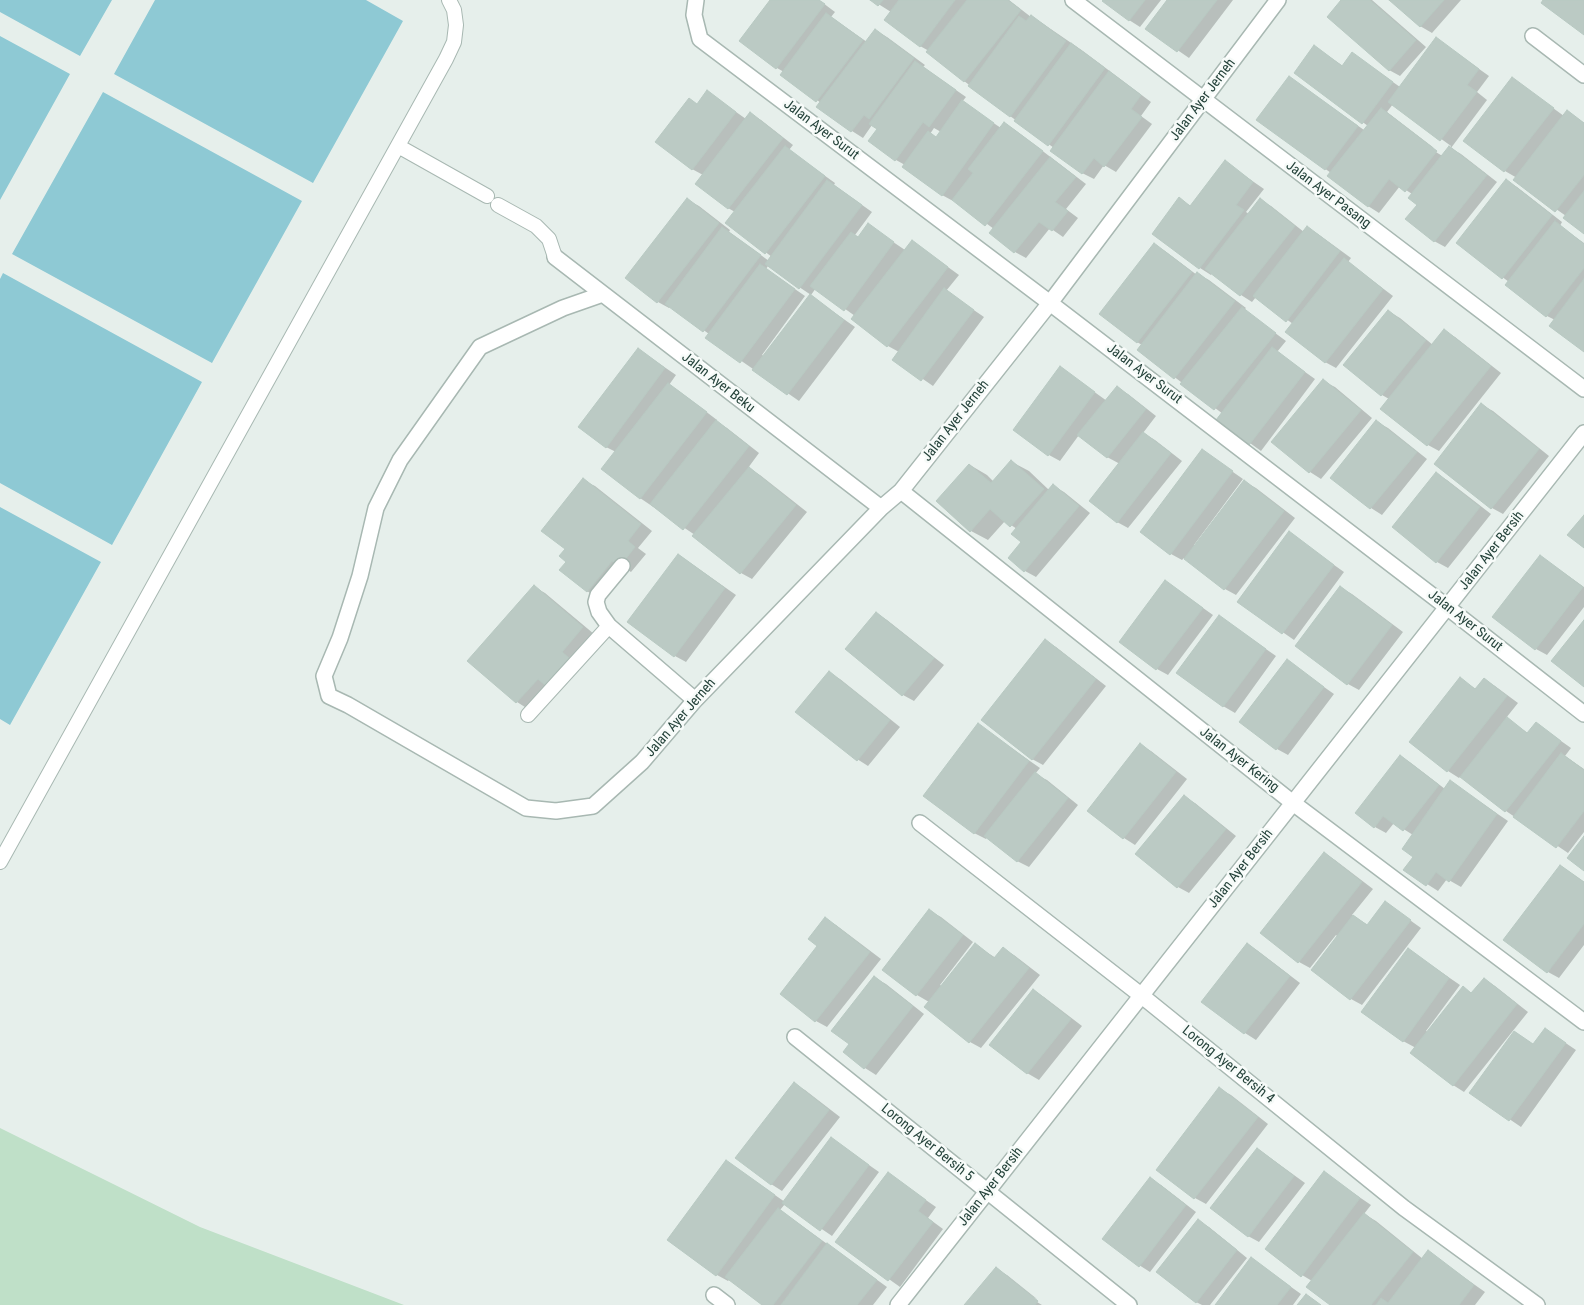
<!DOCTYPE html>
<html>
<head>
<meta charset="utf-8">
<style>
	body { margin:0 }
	canvas { display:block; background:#e6efeb }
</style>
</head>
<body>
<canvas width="1584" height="1305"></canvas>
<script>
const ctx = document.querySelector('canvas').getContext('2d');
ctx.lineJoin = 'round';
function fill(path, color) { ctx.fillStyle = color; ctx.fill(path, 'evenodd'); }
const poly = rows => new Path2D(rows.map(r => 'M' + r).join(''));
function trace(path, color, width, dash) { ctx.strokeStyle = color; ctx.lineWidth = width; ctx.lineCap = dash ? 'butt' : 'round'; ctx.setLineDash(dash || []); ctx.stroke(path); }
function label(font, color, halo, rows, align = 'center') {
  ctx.font = font + ' "Roboto Condensed",sans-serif'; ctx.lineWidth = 5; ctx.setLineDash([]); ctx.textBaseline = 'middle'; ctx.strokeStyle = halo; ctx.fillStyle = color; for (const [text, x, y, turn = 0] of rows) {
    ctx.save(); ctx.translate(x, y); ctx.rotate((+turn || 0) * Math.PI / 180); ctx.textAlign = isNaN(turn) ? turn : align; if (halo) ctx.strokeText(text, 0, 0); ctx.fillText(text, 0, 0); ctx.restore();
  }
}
const green = poly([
	[0,1128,200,1227,404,1305,0,1305]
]);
const water = poly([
	[0,0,112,0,80,56,0,12],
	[155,0,366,0,403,21,313,183,114,74],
	[0,36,70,74,0,200],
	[103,92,302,201,212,363,12,254],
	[3,273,202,382,112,545,0,483,0,279],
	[0,507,101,562,10,725,0,719]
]);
const shadow = poly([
	[771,0,819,0,835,12,831,17,867,42,876,31,887,37,925,65,923,67,966,97,962,102,1001,128,1004,123,1015,130,1086,184,1066,209,1078,218,1063,237,1050,228,1026,258,1015,252,994,229,954,200,953,201,942,195,905,165,896,160,878,129,872,125,863,138,852,131,821,103,782,74,784,72,777,68],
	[934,128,941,132,937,138,930,134],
	[872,0,1009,0,1031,17,1042,23,1083,51,1151,102,1141,116,1152,124,1116,172,1104,165,1094,179,1082,173,1054,148,1010,116,964,81,929,51,920,46,891,12],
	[1104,0,1161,0,1140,27,1129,20],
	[1169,0,1233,0,1189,58,1147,29],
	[1343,0,1372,0,1426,47,1400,76,1389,70],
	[1391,0,1461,0,1432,33,1420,26],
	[1437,39,1489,76,1477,92,1487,100,1451,148,1461,154,1497,182,1445,247,1434,241,1419,204,1412,194,1400,186,1379,213,1368,206,1331,173,1258,120,1289,77,1364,130,1368,126,1295,73,1314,46,1343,66,1353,54,1400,87],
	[1393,104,1451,146,1444,157,1431,149,1432,147,1434,148,1387,112],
	[1513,79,1564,116,1567,112,1584,123,1584,233,1566,216,1515,180,1517,178,1505,171],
	[708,92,746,119,750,114,761,120,793,145,789,150,835,183,834,185,872,212,855,235,859,238,868,225,905,250,912,241,959,275,946,291,984,317,933,386,894,359,899,352,888,346,853,319,855,316,816,288,811,295,768,266,766,269,805,296,762,355,764,356,811,296,855,327,799,401,707,337,709,334,670,306,669,308,658,302,688,200,699,206,730,230,729,232,769,261,772,257,727,223,735,212,728,208,703,175,692,169,698,105],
	[1225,162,1264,189,1246,212,1249,214,1260,200,1271,206,1304,232,1307,228,1318,234,1351,258,1348,262,1393,296,1336,368,1325,362,1293,324,1256,297,1252,302,1241,295,1212,273,1211,275,1200,268,1153,233,1179,199,1191,206],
	[1506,181,1517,187,1562,222,1560,226,1584,243,1584,351,1555,320,1547,316,1509,282,1457,243],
	[1154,245,1165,251,1197,275,1198,274,1209,280,1246,308,1244,310,1286,341,1277,352,1315,379,1261,451,1218,420,1223,414,1139,350,1142,345,1137,342],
	[1388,311,1400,318,1433,345,1444,331,1455,337,1501,373,1439,451,1428,445,1389,399,1382,395],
	[638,349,676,375,669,385,679,391,717,420,716,421,727,428,759,453,748,468,760,475,807,512,752,579,741,573,695,535,640,498,616,452,606,447],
	[1061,368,1107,401,1117,388,1128,394,1156,416,1143,433,1155,440,1182,461,1128,528,1117,522,1120,464,1107,457,1079,435,1060,461,1049,455],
	[1323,381,1335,387,1372,418,1321,479,1310,472,1273,442],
	[1482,405,1493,411,1549,456,1503,514,1492,508],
	[1377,422,1388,428,1427,459,1382,515,1371,508,1332,477],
	[1203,451,1243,479,1194,545,1196,546,1245,482,1256,488,1295,518,1236,595,1225,589,1184,558,1182,560,1171,554,1141,532],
	[1012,462,1029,471,1049,490,1053,486,1064,492,1090,513,1036,577,1025,571,1009,558,1023,542,1017,529,1005,521,988,540,971,531,938,501,970,465,987,475,994,482],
	[1436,474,1447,480,1491,514,1448,568,1437,562],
	[583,480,595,486,652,531,638,548,646,554,631,572,623,567,598,598,587,591,568,562,566,549],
	[1289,533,1344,572,1294,640,1238,601],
	[679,555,736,595,686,662,675,656],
	[1540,556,1584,587,1584,607,1547,655,1536,649],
	[1165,581,1213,615,1168,675,1157,669],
	[534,587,545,593,594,634,528,709,517,702,469,661],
	[1341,588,1352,594,1403,632,1359,690,1348,684],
	[876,613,887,620,944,665,914,701,903,695,846,649],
	[1220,617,1276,656,1235,713,1223,706],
	[1045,641,1056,647,1106,686,1043,765,1032,759],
	[1287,661,1334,694,1288,755,1277,749],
	[829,673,840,679,900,727,868,766,857,759],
	[1460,679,1476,689,1484,679,1495,686,1518,703,1506,718,1529,734,1537,724,1571,748,1565,756,1584,769,1584,832,1568,853,1506,811,1461,776,1459,778,1448,771,1411,742],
	[978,725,1040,768,1035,774,1047,780,1078,805,1029,867,1017,861,987,837,986,839,974,833],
	[1140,745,1151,751,1187,779,1135,845,1124,838,1088,811],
	[1400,756,1411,763,1445,789,1461,789,1508,821,1461,887,1447,879,1438,891,1405,870,1415,856,1413,835,1394,823,1386,833,1375,827],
	[1184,797,1195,803,1236,836,1189,893,1178,887,1137,854],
	[1324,853,1335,860,1373,889,1352,915,1368,925,1386,903,1421,928,1362,1005,1351,999,1338,937,1336,935,1310,968,1299,962],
	[1561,866,1584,882,1584,945,1559,978,1548,972],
	[930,911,941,917,973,942,940,985,942,986,975,945,996,958,1003,949,1014,955,1040,975,981,1048,970,1042,929,1002,917,995],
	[825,919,836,925,881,959,827,1027,816,1021,781,993,819,946],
	[1247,944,1258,951,1300,983,1256,1040,1245,1033,1203,1001],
	[1409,950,1460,985,1426,1031,1428,1032,1463,988,1473,994,1484,979,1495,986,1528,1012,1464,1092,1453,1085,1416,1048,1403,1041],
	[875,978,886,984,924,1014,876,1075,865,1068,845,1052,851,1044],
	[1033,990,1044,997,1082,1026,1039,1080,1027,1073],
	[1545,1029,1576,1050,1521,1127,1471,1093,1515,1032,1534,1045],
	[794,1084,805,1090,840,1117,782,1191,771,1184],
	[1220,1089,1231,1095,1268,1124,1206,1204,1195,1198],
	[832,1139,879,1172,832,1236,785,1204,780,1210,887,1287,873,1305,764,1305,730,1279,728,1281,717,1275,669,1240,726,1161,785,1202],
	[1258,1149,1305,1183,1259,1242,1248,1236],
	[1324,1173,1371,1205,1364,1214,1376,1221,1423,1259,1428,1252,1485,1292,1475,1305,1332,1305,1312,1281,1302,1275],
	[888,1174,936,1207,928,1218,943,1229,900,1287,837,1242],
	[1150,1179,1161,1185,1196,1212,1150,1272,1139,1265],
	[1198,1221,1209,1227,1247,1258,1210,1305,1202,1305,1196,1302],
	[1252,1259,1301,1294,1293,1305,1217,1305],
	[996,1269,1007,1275,1037,1299,1033,1297,1032,1299,1042,1305,966,1305]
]);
const building = poly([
	[770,0,819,0,825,4,776,69,739,41,770,0],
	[870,0,883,0,878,6,870,0],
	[899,0,955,0,920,47,884,20,899,0],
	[967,0,1008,0,1021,10,964,82,926,52,967,0],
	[1103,0,1145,0,1129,21,1102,1,1103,0],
	[1167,0,1217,0,1177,52,1145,29,1167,0],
	[1341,0,1370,0,1416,40,1389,71,1327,17,1341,0],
	[1389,0,1444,0,1420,27,1389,0],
	[1543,0,1584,0,1584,35,1541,3,1543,0],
	[826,13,863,40,816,102,780,75,826,13],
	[1031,15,1066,41,1010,117,968,86,1019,16,1026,21,1031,15],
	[875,29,914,58,869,119,864,115,851,132,816,107,875,29],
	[1436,37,1479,69,1467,85,1477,92,1440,141,1388,102,1436,37],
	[1071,43,1105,68,1048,146,1014,121,1071,43],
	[1314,45,1342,66,1352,52,1393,82,1362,124,1294,73,1314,45],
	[915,61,956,90,929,127,923,122,895,161,868,141,877,129,869,124,915,61],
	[1109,71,1141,95,1131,109,1142,117,1104,167,1094,158,1082,174,1050,151,1109,71],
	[1289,76,1358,126,1325,170,1256,120,1289,76],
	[1512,77,1554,108,1504,172,1463,141,1512,77],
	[707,90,736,112,692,170,655,142,689,98,697,104,707,90],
	[962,100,994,123,942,196,902,167,928,131,936,137,962,100],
	[1381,108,1437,151,1405,192,1389,179,1368,207,1327,176,1381,108],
	[1567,110,1584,123,1584,175,1555,212,1513,180,1567,110],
	[750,112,783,138,728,209,695,184,750,112],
	[1004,122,1043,151,985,226,952,200,973,173,968,169,1004,122],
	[785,146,825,176,765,254,725,223,785,146],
	[1449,146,1487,175,1434,242,1405,219,1417,205,1408,198,1449,146],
	[1050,157,1076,177,1055,202,1068,211,1052,231,1039,222,1014,253,989,233,1050,157],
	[1225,160,1253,182,1236,205,1244,210,1199,269,1152,234,1179,197,1190,206,1225,160],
	[1506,179,1552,215,1502,279,1456,243,1506,179],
	[827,180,862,205,799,289,765,264,827,180],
	[1584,191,1584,234,1563,218,1584,191],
	[687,198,719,223,657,303,625,278,687,198],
	[1260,198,1295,226,1240,296,1205,269,1260,198],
	[1555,221,1584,244,1584,268,1546,317,1505,285,1555,221],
	[868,223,894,242,844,311,810,286,851,232,858,237,868,223],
	[1307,226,1340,251,1286,322,1253,296,1307,226],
	[722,227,761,255,703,332,665,304,722,227],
	[912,240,948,267,887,347,851,319,912,240],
	[1154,243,1192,272,1137,343,1099,314,1154,243],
	[1344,258,1383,289,1325,363,1285,332,1344,258],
	[760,264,795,289,740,363,705,338,760,264],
	[1197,272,1235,301,1174,379,1137,350,1197,272],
	[1584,279,1584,352,1549,326,1584,279],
	[944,288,974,310,921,381,892,360,944,288],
	[810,294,844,320,787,395,752,370,810,294],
	[1242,307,1276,333,1214,410,1180,384,1242,307],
	[1388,310,1426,340,1381,396,1343,365,1388,310],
	[1444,329,1491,366,1427,446,1380,409,1444,329],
	[1272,347,1305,372,1249,445,1216,420,1272,347],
	[638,348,665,368,606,448,578,427,638,348],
	[1060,366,1095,392,1048,456,1013,430,1060,366],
	[1323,379,1361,410,1309,473,1271,442,1323,379],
	[668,383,707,412,640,499,601,469,668,383],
	[1117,386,1146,409,1107,458,1077,435,1117,386],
	[1481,403,1539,449,1491,509,1434,464,1481,403],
	[716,420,749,446,683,530,650,504,716,420],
	[1376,420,1417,452,1370,509,1330,478,1376,420],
	[1143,432,1171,453,1117,523,1089,501,1143,432],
	[1202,449,1233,471,1170,555,1140,532,1202,449],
	[1011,460,1044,489,1010,527,990,509,970,532,936,501,969,464,991,483,1011,460],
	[749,467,796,505,740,574,692,536,749,467],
	[1436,472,1480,507,1436,563,1392,527,1436,472],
	[583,478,641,524,628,541,635,547,620,566,612,561,587,592,559,570,566,562,559,556,565,549,541,531,583,478],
	[1244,480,1284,511,1224,590,1184,559,1244,480],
	[1053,484,1079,506,1024,572,1008,558,1021,542,1011,534,1053,484],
	[1584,515,1584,548,1567,535,1584,515],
	[1289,531,1334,565,1282,634,1237,602,1289,531],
	[678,554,725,588,674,657,627,622,678,554],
	[1540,555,1583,587,1535,650,1492,617,1540,555],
	[1165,580,1203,608,1156,670,1119,642,1165,580],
	[534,585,583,627,562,652,569,658,545,685,538,679,516,703,467,661,534,585],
	[1340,586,1392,625,1347,685,1295,646,1340,586],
	[876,612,934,658,902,696,845,649,876,612],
	[1219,615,1266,649,1223,707,1176,673,1219,615],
	[1584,620,1584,687,1551,661,1584,620],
	[1045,639,1096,679,1032,760,981,720,1045,639],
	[1287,659,1324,687,1276,750,1239,722,1287,659],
	[829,671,890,720,857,761,795,712,829,671],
	[1460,677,1475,689,1484,678,1507,696,1447,772,1409,742,1460,677],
	[1507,717,1527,733,1536,722,1561,741,1505,812,1460,777,1507,717],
	[978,723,1029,761,974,834,923,796,978,723],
	[1140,743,1176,772,1123,839,1087,811,1140,743],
	[1561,753,1584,770,1584,811,1556,848,1513,817,1561,753],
	[1400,755,1439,785,1403,831,1383,816,1374,828,1355,813,1400,755],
	[1035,772,1068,798,1017,862,984,836,1035,772],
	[1450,780,1497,814,1449,882,1436,872,1426,886,1403,870,1413,857,1402,849,1450,780],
	[1184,795,1226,829,1177,888,1135,854,1184,795],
	[1584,836,1584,871,1567,858,1584,836],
	[1324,852,1362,882,1298,963,1260,933,1324,852],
	[1560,865,1584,882,1584,924,1547,973,1503,940,1560,865],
	[1385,901,1411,920,1350,1000,1311,970,1353,915,1367,925,1385,901],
	[929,909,963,935,916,996,882,970,929,909],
	[825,917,870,952,815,1022,780,994,817,946,808,939,825,917],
	[975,943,994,958,1003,947,1029,968,969,1043,924,1007,975,943],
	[1247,943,1290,976,1244,1034,1201,1002,1247,943],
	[1408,948,1449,978,1403,1042,1361,1012,1408,948],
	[874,976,913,1006,864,1069,843,1052,849,1044,831,1031,874,976],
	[1484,978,1517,1004,1453,1086,1410,1053,1463,986,1471,993,1484,978],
	[1033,989,1071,1019,1027,1074,989,1045,1033,989],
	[1545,1028,1566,1043,1509,1121,1469,1093,1514,1031,1533,1044,1545,1028],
	[794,1082,829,1110,771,1185,735,1158,794,1082],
	[1219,1087,1258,1117,1194,1199,1156,1170,1219,1087],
	[831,1137,869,1165,820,1231,782,1203,831,1137],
	[1257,1148,1294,1176,1248,1237,1210,1208,1257,1148],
	[726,1160,775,1195,716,1276,667,1240,726,1160],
	[1324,1171,1360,1198,1301,1277,1265,1249,1324,1171],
	[888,1172,926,1200,918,1211,933,1222,888,1281,835,1242,888,1172],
	[1150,1177,1186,1205,1139,1267,1102,1239,1150,1177],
	[778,1208,822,1241,773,1305,762,1305,725,1277,778,1208],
	[1364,1213,1413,1252,1371,1305,1330,1305,1306,1287,1364,1213],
	[1198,1219,1237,1250,1196,1303,1156,1272,1198,1219],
	[827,1243,877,1280,857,1305,781,1305,827,1243],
	[1428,1250,1474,1285,1459,1305,1376,1305,1381,1298,1388,1303,1428,1250],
	[1251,1257,1291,1287,1277,1305,1215,1305,1251,1257],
	[996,1267,1038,1301,1035,1305,964,1305,996,1267],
	[1306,1294,1321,1305,1297,1305,1306,1294]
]);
const lane = poly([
	[398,146,487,196],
	[498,205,536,226,549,239,555,257],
	[528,715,609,626],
	[0,862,446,59,454,42,456,25,454,10,449,0]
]);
const street = poly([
	[696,0,694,15,700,39,1050,303,1447,607,1584,714],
	[1073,0,1584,389],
	[1533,36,1584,75],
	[555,257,881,508],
	[603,294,563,308,480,347,400,460,376,508,360,576,340,638,324,676,329,696,348,705,526,808,556,811,593,806,642,762,695,700,881,508,901,491,1050,303,1278,0],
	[901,491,1293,803,1584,1022],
	[622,566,598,595,596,602,599,612,609,626,695,700],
	[920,823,1142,996,1404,1208,1537,1305],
	[795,1037,1129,1305],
	[714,1295,727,1305],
	[898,1305,1584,433]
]);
const streetNames = [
	["Jalan Ayer Jerneh",1203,100,-53],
	["Jalan Ayer Surut",821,130,37],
	["Jalan Ayer Pasang",1328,195,37],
	["Jalan Ayer Surut",1144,374,37],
	["Jalan Ayer Beku",718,383,38],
	["Jalan Ayer Jerneh",956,421,-52],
	["Jalan Ayer Bersih",1492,551,-52],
	["Jalan Ayer Surut",1465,621,38],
	["Jalan Ayer Jerneh",681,718,-49],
	["Jalan Ayer Kering",1239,760,38],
	["Jalan Ayer Bersih",1241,869,-52],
	["Lorong Ayer Bersih 4",1228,1065,39],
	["Lorong Ayer Bersih 5",927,1143,39],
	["Jalan Ayer Bersih",991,1187,-52]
];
fill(green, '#bfe0c8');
fill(water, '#8ec9d4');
fill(shadow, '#0003');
fill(building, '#bbcac4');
trace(building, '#b8c9c2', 1);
trace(lane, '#a8b8b2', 16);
trace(street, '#a8b8b2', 18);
trace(lane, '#fff', 14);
trace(street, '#fff', 15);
label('14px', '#24423a', '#f7fbf9', streetNames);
</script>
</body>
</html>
